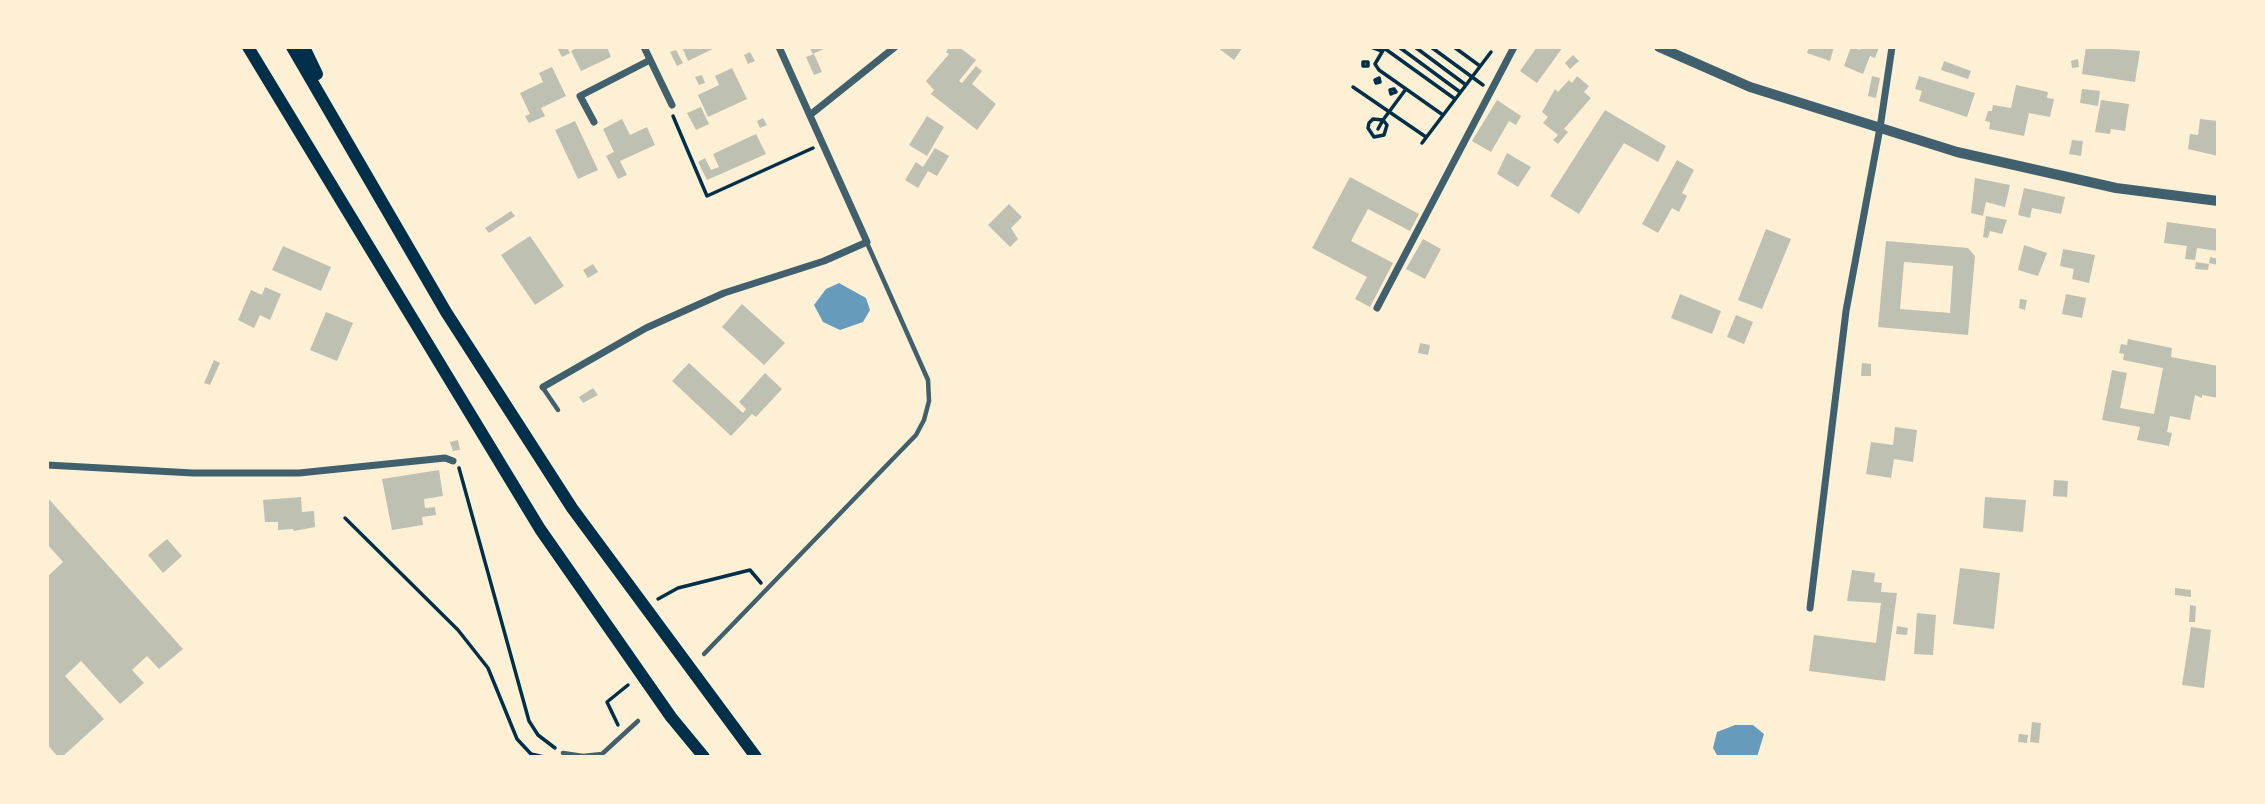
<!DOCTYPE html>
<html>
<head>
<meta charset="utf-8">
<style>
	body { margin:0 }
	#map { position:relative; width:2265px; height:804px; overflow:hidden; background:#fdf0d5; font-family:"Sofia Sans Condensed",sans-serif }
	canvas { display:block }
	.frame { position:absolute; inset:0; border:49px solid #fdf0d5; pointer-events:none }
</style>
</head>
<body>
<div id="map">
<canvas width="2265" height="804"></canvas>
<div class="frame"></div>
</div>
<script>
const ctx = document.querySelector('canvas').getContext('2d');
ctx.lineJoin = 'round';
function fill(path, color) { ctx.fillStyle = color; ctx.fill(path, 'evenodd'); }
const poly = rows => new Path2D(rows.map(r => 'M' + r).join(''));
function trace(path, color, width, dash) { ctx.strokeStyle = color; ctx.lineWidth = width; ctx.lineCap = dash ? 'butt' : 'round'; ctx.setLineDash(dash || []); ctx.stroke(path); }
const water = poly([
	[839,283,866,298,870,310,863,322,840,330,823,322,814,305,826,289],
	[1735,725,1753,725,1764,734,1757,757,1718,757,1713,748,1717,732]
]);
const building = poly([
	[557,47,567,47,570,53,562,57],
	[578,47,607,47,611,57,581,71,571,51],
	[682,47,717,47,688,61],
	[809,47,828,47,813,54],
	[949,47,959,47,976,60,959,81,962,83,976,66,982,71,972,84,996,104,977,130,931,94,934,90,926,81,949,54,946,52],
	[1217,47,1243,47,1234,60],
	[1537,47,1563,47,1537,83,1520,71],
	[1809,47,1834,47,1830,61,1807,53],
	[1851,47,1860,50,1861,47,1879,47,1875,58,1870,56,1863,74,1844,66],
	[2086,47,2140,51,2135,82,2082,74],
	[676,50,683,63,677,66,670,52],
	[750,52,755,61,748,64,744,55],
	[814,54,822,72,814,75,806,57],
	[1573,55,1579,61,1570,69,1565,63],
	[2078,59,2079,67,2072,68,2071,61],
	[1944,61,1971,71,1968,79,1941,70],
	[552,67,566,96,541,108,545,116,529,123,525,116,530,114,520,93,543,82,539,73],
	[732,68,747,99,708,117,698,95,719,85,715,76],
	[702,75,705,83,699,85,695,77],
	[1577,76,1589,86,1584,92,1591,98,1564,129,1568,132,1558,144,1553,140,1558,135,1543,123,1548,117,1542,112,1555,89,1558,92,1569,80,1572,83],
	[1872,76,1880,78,1876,98,1868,96],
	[1919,76,1975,93,1967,117,1919,101,1922,91,1915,89],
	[2016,85,2048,92,2047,98,2054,99,2050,117,2029,113,2024,136,1989,129,1990,122,1985,121,1988,111,1992,111,1993,105,2011,108],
	[2082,89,2100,91,2098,106,2080,103],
	[1497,100,1521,116,1516,125,1509,121,1491,152,1472,141],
	[2101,100,2129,104,2125,131,2111,129,2110,134,2095,132],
	[701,107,709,124,696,130,687,113],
	[1605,110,1666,146,1658,162,1624,143,1579,214,1550,196],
	[927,116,944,127,927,156,909,145],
	[763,118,767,125,760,128,757,121],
	[622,119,630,135,647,127,655,145,620,161,627,175,618,179,606,156,614,152,603,129],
	[2200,119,2218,121,2218,156,2188,149,2190,134,2198,135],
	[575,121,598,170,578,179,555,130],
	[756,134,766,154,707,180,698,162,705,158,711,170,719,167,713,154],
	[2072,140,2083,141,2081,156,2069,154],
	[935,148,949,156,937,176,928,171,918,188,905,180,916,162,923,167],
	[1507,153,1531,167,1518,187,1497,174],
	[1677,160,1694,170,1682,193,1687,196,1679,212,1672,208,1658,233,1642,224],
	[1350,177,1419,214,1410,231,1368,209,1351,241,1393,263,1370,307,1355,299,1367,277,1312,248],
	[1975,178,2010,185,2005,207,1986,202,1983,216,1971,213],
	[2024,188,2065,197,2061,214,2032,208,2030,218,2018,215],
	[1009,204,1022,217,1011,228,1018,239,1010,247,988,225],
	[511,211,515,216,489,233,485,228],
	[1986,216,2007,220,2002,234,1990,231,1988,238,1983,237],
	[2167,222,2218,229,2218,251,2197,248,2195,260,2185,259,2187,246,2164,243],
	[1766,229,1791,239,1762,309,1738,300],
	[530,236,564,286,535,305,501,255],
	[1423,239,1441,249,1425,279,1406,269],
	[1886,241,1968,248,1975,256,1968,335,1878,327],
	[1904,262,1953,266,1950,313,1900,309],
	[2024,245,2047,253,2038,276,2018,270],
	[283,246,331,267,321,291,272,270],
	[2063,249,2095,255,2089,283,2072,279,2074,269,2060,266],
	[2210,257,2218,259,2218,265,2209,263],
	[2196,262,2209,264,2208,270,2195,269],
	[593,264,598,272,588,278,583,270],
	[265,287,281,294,270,320,260,315,254,328,238,320,251,290,262,295],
	[1680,294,1721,311,1712,334,1671,318],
	[2066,294,2086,298,2082,318,2062,314],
	[2020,299,2027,300,2025,310,2019,308],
	[742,304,785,343,764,365,722,327],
	[326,312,353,323,337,361,310,350],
	[1736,315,1753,322,1744,344,1727,337],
	[2128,339,2172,348,2171,357,2218,366,2218,398,2202,395,2202,398,2195,395,2190,420,2170,416,2167,432,2172,433,2169,446,2137,440,2140,427,2102,420,2112,370,2127,373,2120,408,2154,414,2163,368,2123,360,2124,354,2119,353,2121,344,2127,345],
	[1420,343,1430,345,1428,355,1418,353],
	[214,360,220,363,210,385,204,383],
	[689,363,743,413,746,409,739,402,765,373,782,389,756,417,752,414,731,436,672,381],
	[1862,363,1871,364,1871,376,1861,376],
	[593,388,598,395,583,403,579,397],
	[1895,427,1917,430,1913,462,1894,459,1891,478,1866,474,1871,442,1893,445],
	[458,440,460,450,453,451,450,442],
	[439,470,443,496,424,499,425,508,435,507,436,515,422,517,423,525,392,530,382,479],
	[2054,480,2068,481,2067,497,2053,496],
	[47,497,183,649,159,669,147,656,132,670,144,683,120,704,81,661,65,676,104,719,62,757,58,757,47,744,47,577,63,562,47,544],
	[301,497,302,512,314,511,315,527,294,531,293,529,278,530,278,522,265,522,263,500],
	[1985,497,2026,500,2023,532,1983,528],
	[167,539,182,556,163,573,148,555],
	[1960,568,2000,573,1994,629,1953,624],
	[1852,570,1875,573,1874,582,1882,583,1881,592,1897,593,1885,681,1809,671,1814,635,1876,643,1881,603,1847,601],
	[2175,588,2191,590,2191,597,2175,595],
	[2190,605,2196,606,2195,622,2189,622],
	[1917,613,1936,615,1933,655,1914,654],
	[1897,626,1908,628,1907,635,1896,634],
	[2191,627,2211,630,2204,688,2182,685],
	[2032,722,2041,723,2039,743,2030,742],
	[2019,734,2028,735,2027,743,2018,742]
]);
const path = poly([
	[1371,47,1382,51],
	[1385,47,1375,64,1379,70,1443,115],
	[1399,47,1460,92],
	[1415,47,1466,85],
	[1431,47,1483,85],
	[1454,47,1480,66],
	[1384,48,1455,99],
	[1363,62,1368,62,1368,66,1363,66,1363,62],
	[1379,78,1380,82,1376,83,1375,80,1379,78],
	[1353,87,1426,137],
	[1394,89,1396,92,1391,94,1390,90,1394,89],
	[673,116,707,196,813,148],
	[1383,120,1387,125,1384,135,1374,137,1368,128,1369,123,1373,119,1383,120,1406,89],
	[1378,129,1383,120],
	[1422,143,1491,52],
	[459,468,529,721,538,735,555,748],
	[345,518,458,630,488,668,517,739,531,754,544,757],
	[658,599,678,588,750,570,761,583],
	[618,725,607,702,628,685]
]);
const service = poly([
	[543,388,558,410],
	[704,654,916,435,924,420,929,401,928,380,867,243],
	[563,753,583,756,602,754,638,721]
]);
const minor = poly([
	[644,47,672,105],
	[810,115,895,47],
	[594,122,580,96,650,60],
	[1377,308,1514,47],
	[543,387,646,328,724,293,824,261,867,242,779,47],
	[47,465,193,473,299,473,445,458,453,461],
	[1810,608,1846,311,1880,128,1892,47]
]);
const tertiary = poly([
	[1659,47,1750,87,1957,152,2116,188,2218,201]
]);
const secondary = poly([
	[248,47,540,529,671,717,704,757],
	[292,47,446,312,572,508,756,757],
	[304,47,317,74]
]);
fill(water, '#669bbc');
fill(building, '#bec0b2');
trace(path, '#003049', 3.5);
trace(service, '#3f606c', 4.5);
trace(minor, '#3f606c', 7);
trace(tertiary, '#3f606c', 10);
trace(secondary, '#003049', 12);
</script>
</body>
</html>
